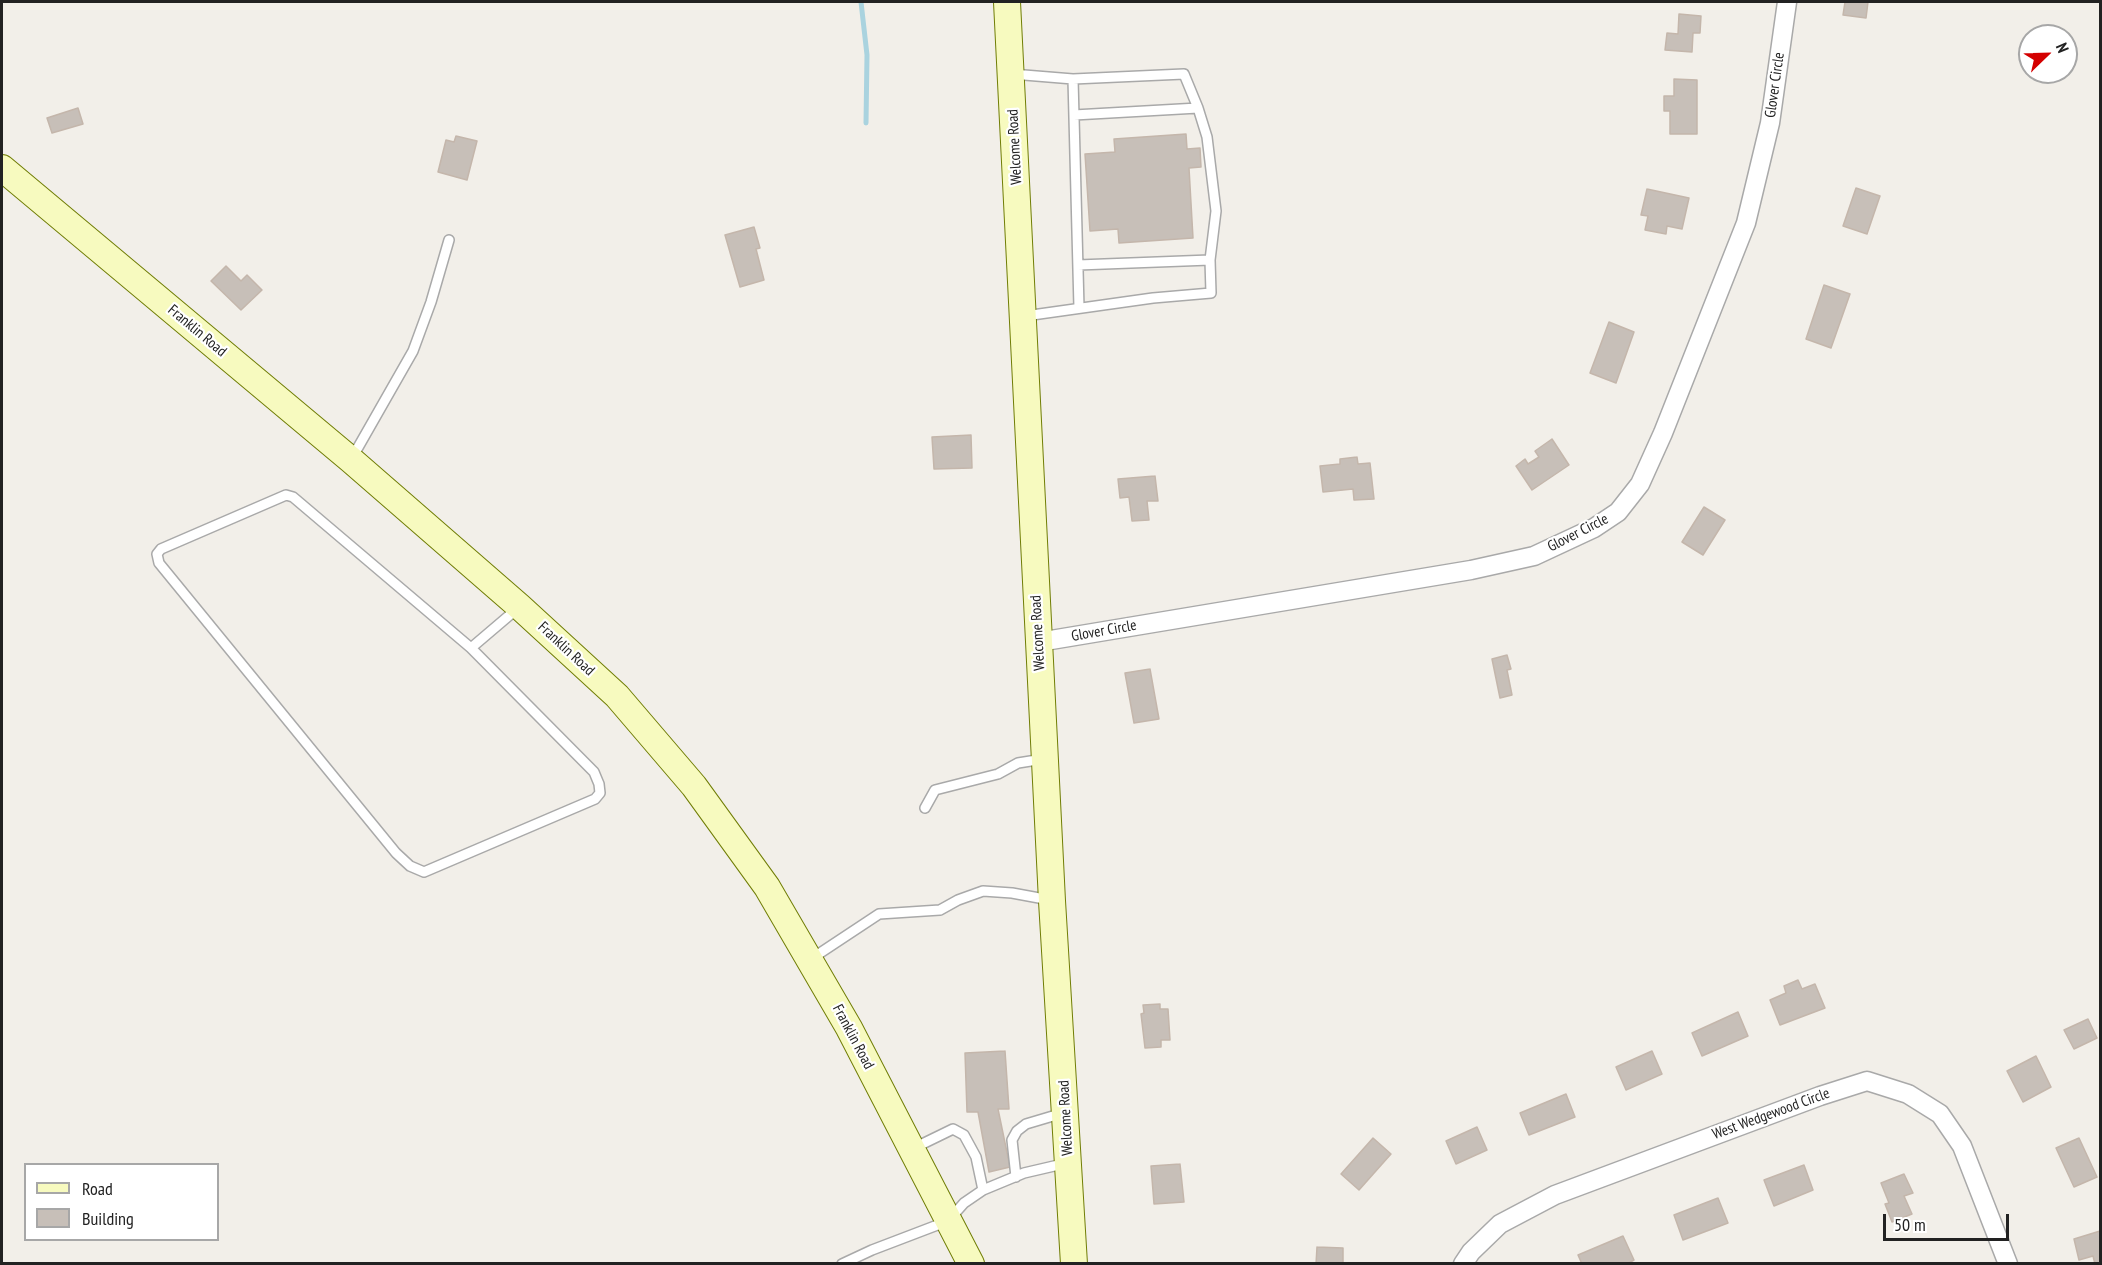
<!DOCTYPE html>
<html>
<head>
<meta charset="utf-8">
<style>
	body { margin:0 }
	#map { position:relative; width:2102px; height:1265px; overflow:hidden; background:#f2efe9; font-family:"PT Sans Narrow",sans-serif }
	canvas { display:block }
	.frame { position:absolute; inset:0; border:3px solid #222; pointer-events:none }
	.legend { position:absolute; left:24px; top:1163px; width:195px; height:78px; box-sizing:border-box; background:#fff; border:2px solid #a7a7a7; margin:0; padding:8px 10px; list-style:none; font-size:18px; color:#222 }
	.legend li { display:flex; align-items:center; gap:12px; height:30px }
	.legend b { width:30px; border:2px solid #a7a7a7 }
	.north { position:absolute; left:2018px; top:24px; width:60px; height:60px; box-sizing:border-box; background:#fff; border:2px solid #a7a7a7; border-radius:50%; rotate:67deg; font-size:16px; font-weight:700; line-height:24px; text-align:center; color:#222 }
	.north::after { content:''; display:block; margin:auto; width:21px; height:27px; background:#d40000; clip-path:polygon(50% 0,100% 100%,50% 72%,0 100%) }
	.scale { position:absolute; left:1883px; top:1214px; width:126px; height:27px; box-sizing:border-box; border:3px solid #222; border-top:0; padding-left:8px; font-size:18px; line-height:21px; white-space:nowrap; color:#222; -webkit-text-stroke:4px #fff; paint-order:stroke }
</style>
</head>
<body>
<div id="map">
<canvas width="2102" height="1265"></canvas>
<div class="frame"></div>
<ul class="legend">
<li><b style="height:8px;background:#f7fabf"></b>Road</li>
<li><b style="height:16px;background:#c7bfb8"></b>Building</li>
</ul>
<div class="north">N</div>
<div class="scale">50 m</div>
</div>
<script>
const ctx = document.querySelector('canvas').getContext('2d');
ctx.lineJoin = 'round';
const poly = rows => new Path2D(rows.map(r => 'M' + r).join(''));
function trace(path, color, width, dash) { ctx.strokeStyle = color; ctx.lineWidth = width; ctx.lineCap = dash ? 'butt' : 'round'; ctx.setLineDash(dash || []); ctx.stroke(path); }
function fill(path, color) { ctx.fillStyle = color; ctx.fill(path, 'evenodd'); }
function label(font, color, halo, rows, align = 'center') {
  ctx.font = font + ' "PT Sans Narrow",sans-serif'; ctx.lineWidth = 4.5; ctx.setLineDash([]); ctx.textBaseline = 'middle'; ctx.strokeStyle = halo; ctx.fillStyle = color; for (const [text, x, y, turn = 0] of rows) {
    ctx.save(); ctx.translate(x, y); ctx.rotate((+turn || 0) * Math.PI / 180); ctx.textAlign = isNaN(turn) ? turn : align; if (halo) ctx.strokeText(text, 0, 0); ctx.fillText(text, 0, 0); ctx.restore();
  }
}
const stream = poly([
	[861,2,867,55,866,123]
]);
const building = poly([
	[1845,2,1868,2,1866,18,1843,15,1845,2],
	[1679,14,1701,16,1700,33,1693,33,1692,52,1665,50,1667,33,1678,34,1679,14],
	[1674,79,1697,80,1697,134,1670,134,1670,111,1664,111,1664,96,1674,96,1674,79],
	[78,108,83,124,52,133,47,118,78,108],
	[1186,134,1187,149,1200,148,1201,167,1189,168,1193,238,1119,243,1118,229,1090,231,1085,154,1115,152,1114,139,1186,134],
	[456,136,477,141,467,180,438,172,446,140,454,142,456,136],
	[1856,188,1880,196,1867,234,1843,226,1856,188],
	[1647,189,1689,198,1682,229,1667,226,1666,234,1645,230,1648,216,1641,215,1647,189],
	[754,227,760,248,756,249,764,280,740,287,725,235,754,227],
	[226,266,241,281,247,275,262,290,241,310,211,281,226,266],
	[1824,285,1850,294,1831,348,1806,339,1824,285],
	[1609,322,1634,332,1616,383,1590,373,1609,322],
	[971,435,972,468,934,469,932,437,971,435],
	[1552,439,1569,465,1532,490,1516,466,1525,459,1528,464,1539,457,1535,451,1552,439],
	[1357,457,1358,464,1370,463,1374,499,1354,500,1353,489,1323,492,1320,466,1340,464,1340,459,1357,457],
	[1155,476,1158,501,1147,501,1149,520,1132,521,1129,497,1120,498,1118,479,1155,476],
	[1704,507,1725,520,1703,555,1682,542,1704,507],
	[1507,655,1511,669,1507,670,1512,695,1500,698,1492,659,1507,655],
	[1150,669,1159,719,1134,723,1125,673,1150,669],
	[1798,980,1802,989,1815,984,1825,1008,1780,1025,1770,1000,1786,993,1784,986,1798,980],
	[1160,1004,1160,1009,1168,1009,1170,1040,1161,1040,1161,1047,1145,1048,1141,1014,1144,1013,1143,1005,1160,1004],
	[1738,1012,1748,1036,1702,1056,1692,1033,1738,1012],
	[2088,1019,2097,1038,2074,1049,2064,1030,2088,1019],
	[1005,1051,1009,1109,998,1109,1010,1167,989,1172,978,1112,967,1112,965,1053,1005,1051],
	[1652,1051,1662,1074,1626,1090,1616,1067,1652,1051],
	[2036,1056,2051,1087,2023,1102,2007,1071,2036,1056],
	[1566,1094,1575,1117,1529,1135,1520,1113,1566,1094],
	[1477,1127,1487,1150,1456,1164,1446,1141,1477,1127],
	[1373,1138,1391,1154,1359,1190,1341,1174,1373,1138],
	[2079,1138,2097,1177,2074,1187,2056,1148,2079,1138],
	[1180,1164,1184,1202,1154,1204,1151,1166,1180,1164],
	[1804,1165,1813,1190,1774,1206,1764,1180,1804,1165],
	[1904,1174,1913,1193,1904,1196,1912,1214,1892,1222,1885,1204,1889,1203,1881,1183,1904,1174],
	[1718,1198,1728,1223,1683,1240,1674,1215,1718,1198],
	[2100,1231,2100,1264,2095,1264,2093,1256,2079,1260,2074,1239,2100,1231],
	[1623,1236,1634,1260,1627,1264,1582,1264,1578,1255,1623,1236],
	[1317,1247,1343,1248,1343,1264,1316,1264,1317,1247]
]);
const lane = poly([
	[1012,74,1073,79,1184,74,1198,108,1207,137,1216,211,1210,260,1211,293,1153,298,1025,316],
	[1073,79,1079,308],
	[1074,115,1198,108],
	[1078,265,1210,260],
	[352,458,413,351,431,302,449,240],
	[471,648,293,497,286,495,161,549,157,554,159,563,396,853,410,866,424,872,595,799,600,793,599,784,594,772,471,648,518,608],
	[925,808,935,790,998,774,1018,763,1043,759],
	[811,959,879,914,940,910,958,900,983,891,1012,893,1050,900],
	[914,1148,953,1129,964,1135,976,1157,983,1190],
	[1016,1177,1012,1140,1017,1131,1026,1124,1063,1113],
	[842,1264,872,1250,948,1221,964,1203,983,1190,1024,1173,1067,1163]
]);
const street = poly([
	[1039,642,1471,570,1534,556,1594,528,1618,512,1640,484,1663,433,1746,223,1770,123,1787,2],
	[1463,1264,1471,1252,1500,1224,1555,1195,1820,1096,1867,1081,1908,1094,1940,1114,1962,1146,2008,1264]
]);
const secondary = poly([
	[1007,2,1052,901,1074,1264],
	[2,168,351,460,520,607,617,696,694,786,767,887,849,1028,971,1264]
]);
const streetNames = [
	["Glover Circle",1775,85,-82],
	["Welcome Road",1015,147,-93],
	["Franklin Road",197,331,40],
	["Glover Circle",1578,533,-27],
	["Glover Circle",1104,631,-10],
	["Welcome Road",1038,633,-93],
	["Franklin Road",566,649,43],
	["Franklin Road",853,1037,62],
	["West Wedgewood Circle",1771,1114,-20],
	["Welcome Road",1066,1118,-93]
];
trace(stream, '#aad3df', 5);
fill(building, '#c7bfb8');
trace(building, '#c4b6ab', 1.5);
trace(lane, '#a9a9a9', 12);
trace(street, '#a9a9a9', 21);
trace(secondary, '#707d05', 28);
trace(lane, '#fff', 9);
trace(street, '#fff', 18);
trace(secondary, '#f7fabf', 26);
label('15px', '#222', '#fff', streetNames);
</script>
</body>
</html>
